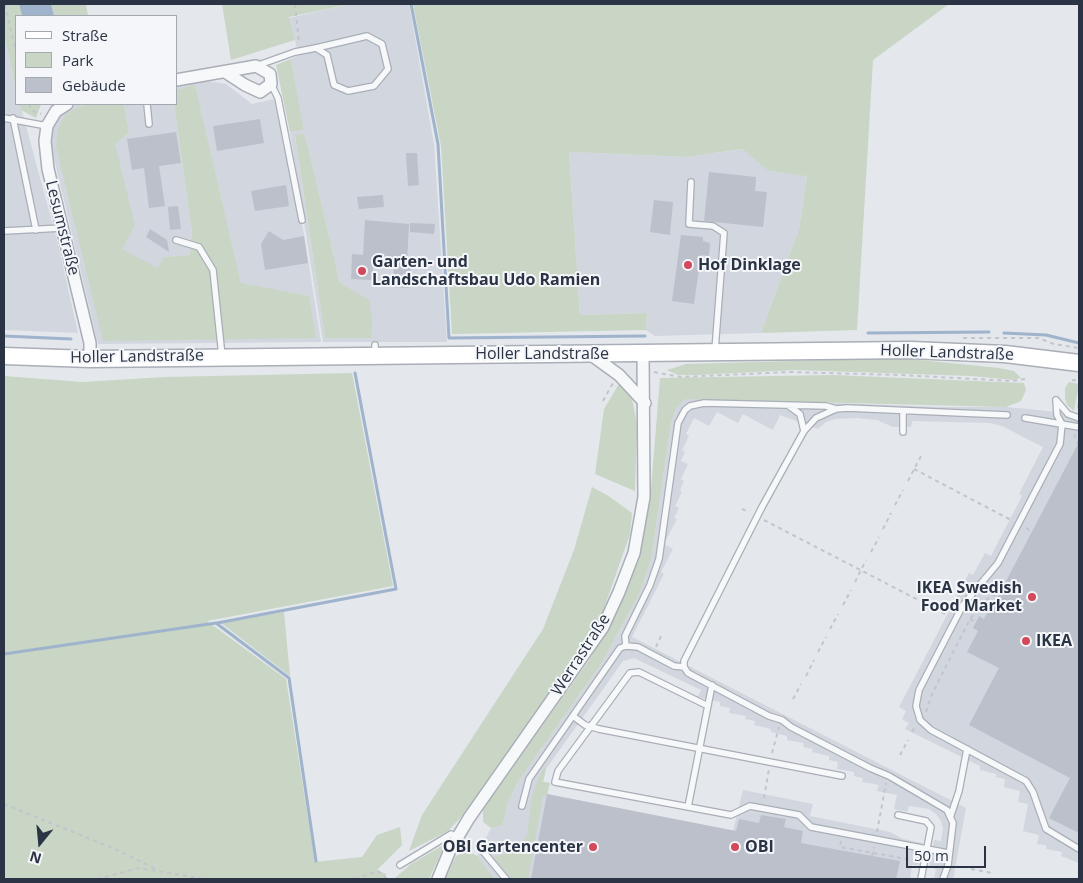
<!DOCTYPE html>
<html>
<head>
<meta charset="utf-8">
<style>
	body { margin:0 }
	#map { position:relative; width:1083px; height:883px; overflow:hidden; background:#e4e7ec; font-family:"Open Sans",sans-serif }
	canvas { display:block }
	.frame { position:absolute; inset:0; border:5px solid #2b3445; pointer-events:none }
	.legend { position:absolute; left:15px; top:15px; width:162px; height:90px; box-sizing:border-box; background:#f4f6f9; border:1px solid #a4a8b1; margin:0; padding:6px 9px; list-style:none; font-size:15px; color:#2b3445 }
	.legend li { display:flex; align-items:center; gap:10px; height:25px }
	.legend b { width:25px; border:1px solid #a4a8b1 }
	.north { position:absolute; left:15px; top:818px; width:50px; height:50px; -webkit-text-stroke:4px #f4f6f9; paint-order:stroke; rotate:197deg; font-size:14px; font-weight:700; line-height:20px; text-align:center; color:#2b3445 }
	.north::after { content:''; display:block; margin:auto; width:18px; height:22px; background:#2b3445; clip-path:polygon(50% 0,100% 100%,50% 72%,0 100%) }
	.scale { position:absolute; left:906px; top:846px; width:80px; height:22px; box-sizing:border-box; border:2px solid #2b3445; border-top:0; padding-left:6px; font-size:15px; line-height:18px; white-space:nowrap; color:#2b3445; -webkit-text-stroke:4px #f4f6f9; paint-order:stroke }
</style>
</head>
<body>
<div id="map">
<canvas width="1083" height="883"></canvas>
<div class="frame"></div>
<ul class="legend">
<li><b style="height:6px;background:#fff"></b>Straße</li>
<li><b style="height:14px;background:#c9d6c5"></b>Park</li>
<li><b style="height:14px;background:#bbc0ca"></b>Gebäude</li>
</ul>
<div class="north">N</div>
<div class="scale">50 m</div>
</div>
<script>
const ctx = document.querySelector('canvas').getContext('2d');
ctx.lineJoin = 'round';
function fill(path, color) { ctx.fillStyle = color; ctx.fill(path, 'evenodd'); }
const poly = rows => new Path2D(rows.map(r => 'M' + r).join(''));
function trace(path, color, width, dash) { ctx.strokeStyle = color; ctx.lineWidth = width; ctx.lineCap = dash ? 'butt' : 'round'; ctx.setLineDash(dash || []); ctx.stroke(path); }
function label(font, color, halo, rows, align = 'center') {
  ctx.font = font + ' "Open Sans",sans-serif'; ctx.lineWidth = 4; ctx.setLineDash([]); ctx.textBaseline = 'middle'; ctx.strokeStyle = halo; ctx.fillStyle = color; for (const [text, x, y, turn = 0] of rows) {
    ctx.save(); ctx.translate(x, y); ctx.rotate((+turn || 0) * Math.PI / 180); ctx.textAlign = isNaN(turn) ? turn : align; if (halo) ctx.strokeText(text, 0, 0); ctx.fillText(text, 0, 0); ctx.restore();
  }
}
const built = poly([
	[350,4,409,4,434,144,447,342,323,342,290,132,304,130,291,59,299,55,289,18],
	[305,134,340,283,369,301,325,338,295,136],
	[4,33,16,89,16,104,20,104,58,244,78,333,4,330],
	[201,80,226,84,252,104,274,99,304,234,321,342,98,344,50,141,54,127,62,111,76,104,89,104,78,107,103,340,309,296,241,284,195,86,176,90,176,84],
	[124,104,174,104,192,233,191,255,164,257,158,269,122,249,115,143,129,132],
	[744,149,768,171,807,175,799,229,761,333,655,336,646,330,647,313,580,315,569,152,687,157],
	[699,398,943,407,1006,407,1079,414,1079,863,1061,856,1062,852,1046,849,1046,845,1037,844,1039,835,1023,831,1028,804,1018,802,1020,791,1004,787,1005,779,996,777,996,774,980,770,980,766,905,729,909,723,902,719,906,711,899,707,969,573,973,575,985,553,991,556,1022,496,1019,494,1043,447,1002,426,990,423,912,421,911,427,893,427,877,420,857,418,835,419,826,422,818,429,780,415,773,430,743,414,738,423,717,412,709,426,694,418,686,434,689,436,682,450,685,452,681,461,688,464,681,479,684,481,680,490,682,492,675,506,679,508,674,518,677,519,664,544,673,549,661,572,664,574,632,637,966,808,953,879,934,879,936,869,929,867,934,840,941,841,943,829,941,821,936,814,929,809,909,806,907,812,894,809,897,795,877,791,879,785,862,782,863,778,854,776,854,772,837,769,838,762,829,760,829,756,812,752,813,749,803,747,804,743,787,740,787,736,771,732,771,729,754,725,755,721,745,719,746,716,729,713,730,708,720,706,720,702,698,697,701,690,634,658,623,661,546,769,543,782,550,783,547,794,733,831,743,790,813,804,810,816,890,832,903,839,922,843,919,865,912,865,910,879,495,879,477,856,491,828,503,825,507,805,517,783,601,664,639,594,651,560,671,423,676,408,686,399]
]);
const green = poly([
	[4,4,19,4,22,16,16,16,16,89,4,33],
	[51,4,86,4,88,16,54,16],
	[222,4,350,4,289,17,295,40,231,60],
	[413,4,949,4,873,60,857,330,761,333,799,229,807,176,768,171,743,149,687,157,569,152,580,315,647,313,646,330,452,334,441,146],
	[291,59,304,130,290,132,276,65],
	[195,85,241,283,309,296,316,338,103,341,56,146,58,128,65,115,78,107,89,104,124,104,129,132,115,144,135,225,122,249,158,268,164,257,190,255,192,233,174,104,176,104,176,90],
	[20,104,41,104,36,118,21,110],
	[305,134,340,283,369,300,372,320,371,338,325,338,295,135],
	[900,358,999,368,1014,371,1021,378,1013,380,972,376,795,370,697,375,678,375,667,370,686,364],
	[352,373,393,586,207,621,286,679,315,862,362,857,377,835,400,827,402,845,377,870,386,874,385,879,4,879,4,376,83,382,165,377],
	[833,375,1024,383,1026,390,1021,401,1006,407,686,399,676,408,671,423,651,560,639,594,601,664,517,783,507,805,503,825,491,828,483,822,483,810,494,793,589,660,606,629,641,544,651,489,660,378],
	[620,382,632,398,637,425,635,491,595,474,604,409],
	[1069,382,1079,384,1074,411,1067,405,1065,398,1065,388],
	[592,487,607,495,632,513,630,534,601,617,544,702,464,814,448,831,409,851,422,815,543,629,574,550],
	[284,612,290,676,221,623],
	[543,769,546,769,543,782,550,783,547,794,543,796,528,879,512,879,493,857,509,853,519,847,527,835,532,797,537,781],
	[445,844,429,879,394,879,411,864],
	[467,851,477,856,495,879,445,879,456,856]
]);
const water = poly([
	[19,4,51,4,54,16,22,16]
]);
const stream = poly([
	[411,4,438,144,449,338,645,336],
	[868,333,989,332],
	[1004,333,1046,335,1079,343],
	[4,336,71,339],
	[217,623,396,589,355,373],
	[4,654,216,623,289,678,316,861]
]);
const building = poly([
	[260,119,264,143,217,151,213,126],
	[176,132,181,163,159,166,165,206,149,208,144,168,132,170,127,139],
	[406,153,417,153,419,185,408,186],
	[709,172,756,177,755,191,767,192,763,227,704,221],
	[286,185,289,206,255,211,251,191],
	[383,195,384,207,359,209,357,197],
	[654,200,673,202,670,235,650,232],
	[178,206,181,229,170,230,168,207],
	[365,220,409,224,407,264,411,265,409,288,393,287,394,264,373,263,372,280,351,279,352,254,363,255],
	[410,223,435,224,434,234,410,232],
	[150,229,167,240,169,252,146,237],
	[269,231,283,240,304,236,308,263,265,270,261,244],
	[681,235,703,237,703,241,710,243,709,256,701,255,694,304,672,301],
	[1079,442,1079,833,1049,818,1070,778,969,725,999,668,967,652,978,631,973,628,979,616,984,619,992,603,994,604],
	[547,794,736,831,739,819,759,823,761,815,786,819,784,827,803,831,801,843,900,861,896,879,531,879]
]);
const path = poly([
	[5,4,16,53],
	[295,4,299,43],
	[29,104,31,110,41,114],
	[963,338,1038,338,1054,344,1079,348],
	[654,372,681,377,789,372,900,375,1012,381,1025,379],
	[1072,380,1079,381],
	[603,401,613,383],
	[1078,408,1079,402],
	[1074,434,1079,446],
	[914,469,1011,520],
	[908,481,921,456],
	[895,505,903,490],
	[742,509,749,512],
	[764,520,949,616],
	[1026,528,1032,532],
	[883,529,891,513],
	[871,552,879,537],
	[855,582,866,560],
	[843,605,851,590],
	[970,619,976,622],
	[830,629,838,614],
	[656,647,661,636],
	[818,652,826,637],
	[806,676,814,660],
	[793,699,801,684],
	[926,712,932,694,970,619,986,600,992,595,999,596],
	[912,732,915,726],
	[772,753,779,727],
	[900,755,908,740],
	[764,798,769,769],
	[4,804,115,849,158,870],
	[877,832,886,783],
	[841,841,840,847,907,859,916,859],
	[872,856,874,847],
	[971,869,992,873],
	[97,879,139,868,205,879],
	[355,879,378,871,387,879]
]);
const service = poly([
	[256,66,295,52,316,48,367,36,382,44,388,69,374,86,348,91,334,85,327,55,316,48],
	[271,84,278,98,302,220],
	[147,104,149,124],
	[4,118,47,126],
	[13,118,36,230],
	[691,182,689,224,713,226,724,233,715,350],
	[4,231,62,228],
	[176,240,199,247,213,270,222,356],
	[375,355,375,345],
	[1056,400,1057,415,1062,424,1060,444,998,563,963,605,919,690,916,706,920,720,931,730,1026,781,1033,792,1046,829,1079,849],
	[1056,400,1068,414,1079,418],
	[789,406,800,414,804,431],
	[1025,418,1079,427],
	[903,432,903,411],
	[626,646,625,636,650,585,659,559,678,423,685,410,690,406,704,403,826,406,836,409],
	[708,706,639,672,630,673,558,771,555,782,731,815,750,806,799,815,811,827,948,853],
	[573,716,585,725,599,729,842,776],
	[522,806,529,779,620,648,626,646,638,647,674,666,684,667],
	[688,807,712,685],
	[898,815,926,821,931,827,921,879],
	[951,815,959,791,967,749],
	[481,849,506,879],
	[400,865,451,834,457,837],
	[943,879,948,865,953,823,947,810,889,776,870,768,791,727,782,720,769,716,688,673,684,667,684,661,762,507,804,431,816,418,836,409,847,408,1007,415]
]);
const minor = poly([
	[176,80,256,66,270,74,271,84,260,92,245,85,225,72],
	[67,104,56,111,47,126,45,141,48,169,90,343,90,359],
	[590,354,619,375,645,403],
	[438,879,450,850,469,818,603,627,619,592,634,553,644,497,643,353]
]);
const secondary = poly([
	[4,356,90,359,911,350,1005,354,1079,363]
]);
const markers = [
	[688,265,5,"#d1495b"],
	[362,271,5,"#d1495b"],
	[1032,597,5,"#d1495b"],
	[1026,641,5,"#d1495b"],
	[593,847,5,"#d1495b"],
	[735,847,5,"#d1495b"]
];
const streetNames = [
	["Lesumstraße",62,228,76],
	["Holler Landstraße",947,353,2],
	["Holler Landstraße",542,354],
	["Holler Landstraße",137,357,-1],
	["Werrastraße",581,655,-57]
];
const poiNames = [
	["Garten- und",372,262],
	["Landschaftsbau Udo Ramien",372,280],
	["Hof Dinklage",698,265],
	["IKEA Swedish",1022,588,"right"],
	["Food Market",1022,606,"right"],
	["IKEA",1036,641],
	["OBI Gartencenter",583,847,"right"],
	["OBI",745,847]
];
fill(built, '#d2d6de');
fill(green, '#c9d6c5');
fill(water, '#9fb4cc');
trace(stream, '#9fb4cc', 3);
fill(building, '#bbc0ca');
trace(service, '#a9aeb7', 8);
trace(minor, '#a9aeb7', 14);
trace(secondary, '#a9aeb7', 19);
trace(path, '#c2c5cb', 2, [4, 4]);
trace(service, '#f7f8fa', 5.5);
trace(minor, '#f7f8fa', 11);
trace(secondary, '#fff', 16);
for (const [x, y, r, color] of markers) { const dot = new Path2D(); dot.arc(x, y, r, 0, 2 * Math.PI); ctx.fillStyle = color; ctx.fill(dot); trace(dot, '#f4f6f9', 2); }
label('16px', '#2b3445', '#f4f6f9', streetNames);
label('bold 16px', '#2b3445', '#f4f6f9', poiNames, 'left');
</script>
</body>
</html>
